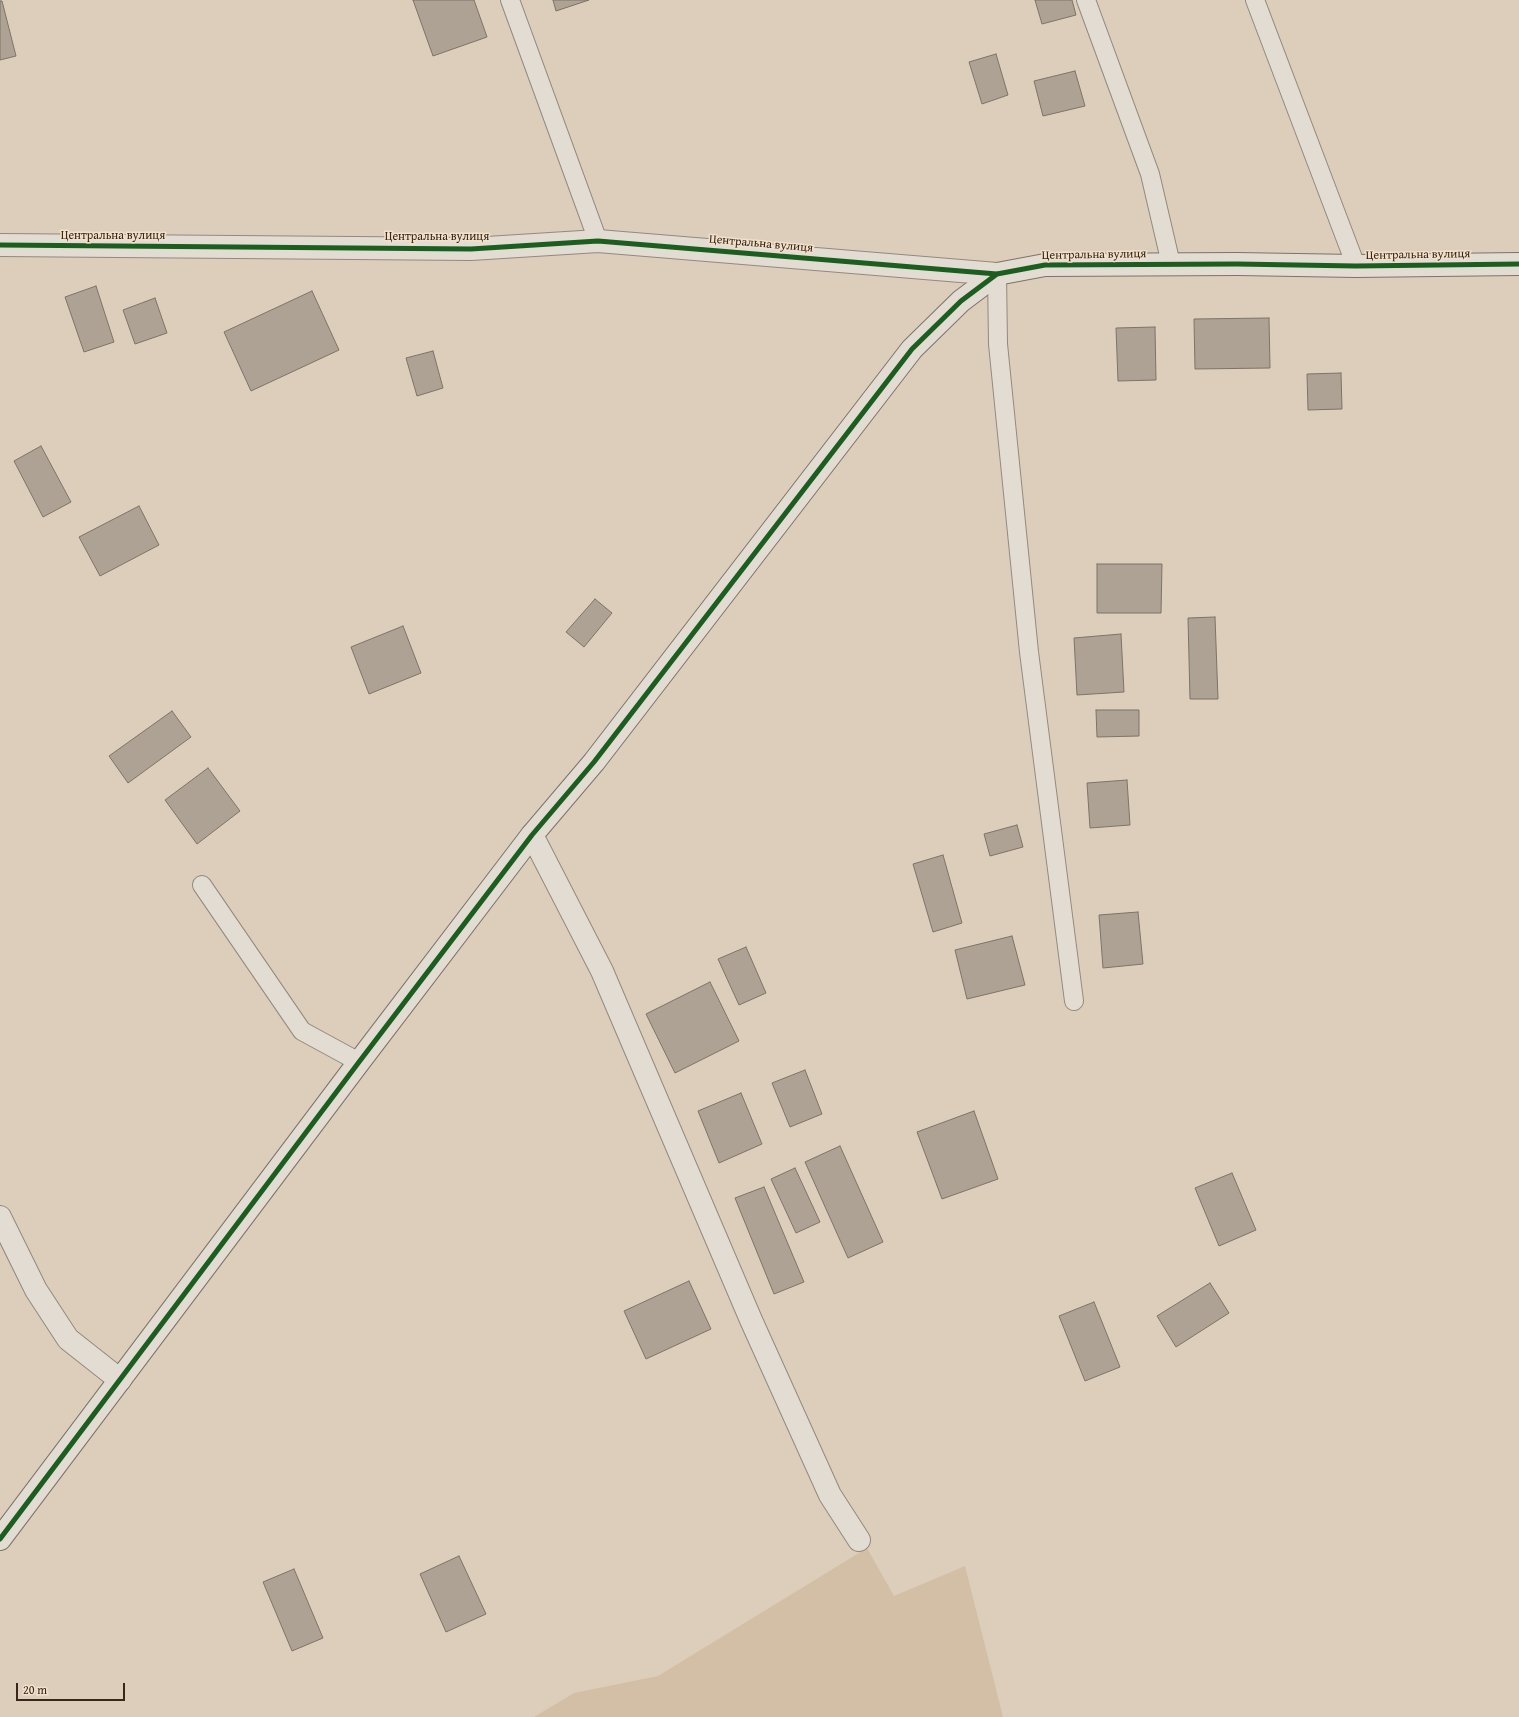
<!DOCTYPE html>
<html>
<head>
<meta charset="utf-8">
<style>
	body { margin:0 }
	#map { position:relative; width:1519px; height:1717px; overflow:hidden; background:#dccebb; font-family:"Gentium Book Plus",serif }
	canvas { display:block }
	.scale { position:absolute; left:16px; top:1683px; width:109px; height:18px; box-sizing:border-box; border:2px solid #392619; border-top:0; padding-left:5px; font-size:12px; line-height:14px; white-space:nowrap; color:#392619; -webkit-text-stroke:3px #f1e0ca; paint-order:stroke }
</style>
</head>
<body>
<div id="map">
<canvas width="1519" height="1717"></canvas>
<div class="scale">20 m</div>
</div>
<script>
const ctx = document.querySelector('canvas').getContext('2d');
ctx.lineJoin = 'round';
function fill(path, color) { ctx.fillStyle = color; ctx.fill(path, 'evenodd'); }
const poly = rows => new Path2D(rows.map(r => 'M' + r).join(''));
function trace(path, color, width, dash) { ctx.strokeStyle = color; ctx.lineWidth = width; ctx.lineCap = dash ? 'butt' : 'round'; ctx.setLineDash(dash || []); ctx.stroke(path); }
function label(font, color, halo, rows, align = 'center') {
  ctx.font = font + ' "Gentium Book Plus",serif'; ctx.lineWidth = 3; ctx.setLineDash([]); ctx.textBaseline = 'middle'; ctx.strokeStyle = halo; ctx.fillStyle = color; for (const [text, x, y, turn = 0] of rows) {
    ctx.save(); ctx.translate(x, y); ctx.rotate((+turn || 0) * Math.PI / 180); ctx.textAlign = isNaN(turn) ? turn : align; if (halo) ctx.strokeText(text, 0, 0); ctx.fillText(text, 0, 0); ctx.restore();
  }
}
const green = poly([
	[867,1548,894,1596,965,1566,1003,1717,534,1717,574,1693,658,1676]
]);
const building = poly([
	[413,0,474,0,487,37,433,56,413,0],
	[553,0,589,0,556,11,553,0],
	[1035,0,1072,0,1076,15,1042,24,1035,0],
	[0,1,2,1,16,56,0,60,0,1],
	[996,54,1008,95,982,104,969,62,996,54],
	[1075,71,1085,106,1043,116,1034,81,1075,71],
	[96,286,114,342,84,352,65,297,96,286],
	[312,291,339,350,251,391,224,332,312,291],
	[155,298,167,333,135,344,123,310,155,298],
	[1269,318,1270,368,1195,369,1194,319,1269,318],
	[1155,327,1156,380,1118,381,1116,328,1155,327],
	[433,351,443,388,417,396,406,358,433,351],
	[1341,373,1342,409,1308,410,1307,374,1341,373],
	[41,446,71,502,43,517,14,461,41,446],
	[139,506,159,545,100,576,79,537,139,506],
	[1097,564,1162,564,1161,613,1097,613,1097,564],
	[595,599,612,613,584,647,566,632,595,599],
	[1215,617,1218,699,1190,699,1188,618,1215,617],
	[403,626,421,673,369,694,351,647,403,626],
	[1121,634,1124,692,1077,695,1074,638,1121,634],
	[1096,710,1139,710,1139,736,1097,737,1096,710],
	[172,711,191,737,128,783,109,756,172,711],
	[208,768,240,811,197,844,165,800,208,768],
	[1127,780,1130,825,1090,828,1087,783,1127,780],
	[1017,825,1023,847,990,856,984,834,1017,825],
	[943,855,962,923,933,932,913,864,943,855],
	[1138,912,1143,964,1103,968,1099,915,1138,912],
	[1012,936,1025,985,967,999,955,950,1012,936],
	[746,947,766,993,739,1005,718,959,746,947],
	[710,982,739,1041,675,1073,646,1014,710,982],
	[805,1070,822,1114,790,1127,772,1083,805,1070],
	[741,1093,762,1144,719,1163,698,1111,741,1093],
	[974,1111,998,1179,942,1199,917,1132,974,1111],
	[840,1146,883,1242,848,1258,805,1162,840,1146],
	[795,1168,820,1222,796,1233,771,1179,795,1168],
	[1232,1173,1256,1230,1219,1246,1195,1188,1232,1173],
	[764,1187,804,1282,774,1294,735,1198,764,1187],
	[689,1281,711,1329,646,1359,624,1311,689,1281],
	[1210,1283,1229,1313,1176,1347,1157,1316,1210,1283],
	[1094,1302,1120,1367,1085,1381,1059,1316,1094,1302],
	[459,1556,486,1614,446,1632,420,1574,459,1556],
	[294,1569,323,1638,292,1651,263,1582,294,1569]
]);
const lane = poly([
	[510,0,598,241],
	[1086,0,1150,174,1171,264],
	[1255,0,1356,266],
	[997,274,998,344,1029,652,1074,1001],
	[202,885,302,1031,359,1062]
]);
const street = poly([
	[0,245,471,249,598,241,997,274],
	[532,835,602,971,751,1320,830,1495,859,1540],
	[0,1217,36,1290,68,1339,120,1380]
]);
const secondary = poly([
	[0,1539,359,1062,532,835,594,762,912,349,961,301,997,274,1045,265,1237,264,1356,266,1519,264]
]);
const cycleway = poly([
	[0,245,471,249,598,241,997,274,1045,265,1237,264,1356,266,1519,264],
	[0,1539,359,1062,532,835,594,762,912,349,961,301,997,274]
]);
const streetNames = [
	["Центральна вулиця",113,236],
	["Центральна вулиця",437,237],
	["Центральна вулиця",761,244,5],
	["Центральна вулиця",1094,255,-1],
	["Центральна вулиця",1418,255,-1]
];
fill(green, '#d3bfa6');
fill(building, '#ada294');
trace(building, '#7d7367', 1);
trace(lane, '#93897d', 20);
trace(street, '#93897d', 24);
trace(secondary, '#7d7367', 24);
trace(lane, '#e3dcd3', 18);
trace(street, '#e3dcd3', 22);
trace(secondary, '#e3dcd3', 22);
trace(cycleway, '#1b5e20', 5);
label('12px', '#392619', '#f1e0ca', streetNames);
</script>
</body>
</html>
